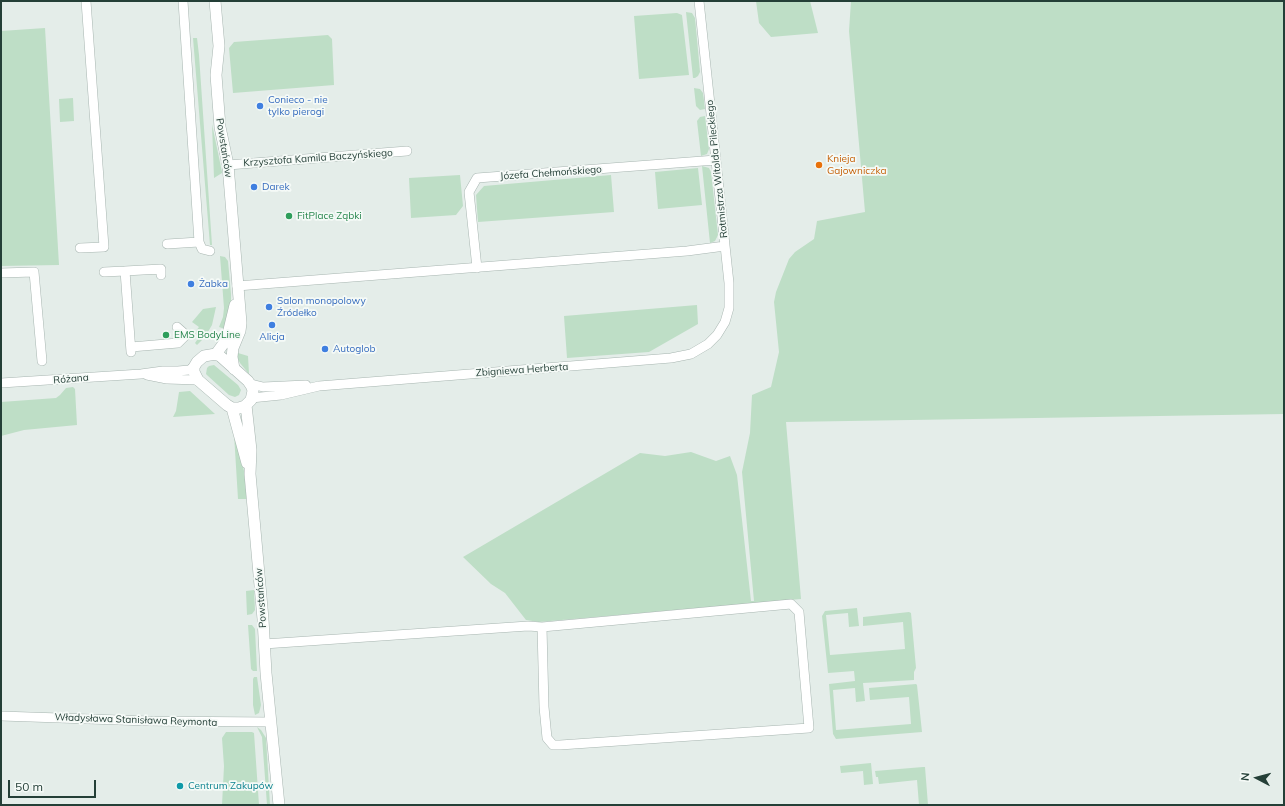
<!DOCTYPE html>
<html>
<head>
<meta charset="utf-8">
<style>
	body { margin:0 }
	#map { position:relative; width:1285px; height:806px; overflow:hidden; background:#e4ede9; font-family:Mulish,sans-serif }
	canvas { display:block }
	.frame { position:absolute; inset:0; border:2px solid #243f37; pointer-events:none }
	.north { position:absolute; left:1237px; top:758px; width:40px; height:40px; -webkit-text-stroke:3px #f5faf7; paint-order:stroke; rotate:276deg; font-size:11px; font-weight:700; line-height:16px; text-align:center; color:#243f37 }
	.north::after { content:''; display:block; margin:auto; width:14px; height:18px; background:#243f37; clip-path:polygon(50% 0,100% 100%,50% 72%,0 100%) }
	.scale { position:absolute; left:8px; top:780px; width:88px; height:18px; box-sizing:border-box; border:2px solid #243f37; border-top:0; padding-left:5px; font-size:12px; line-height:14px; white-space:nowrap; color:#243f37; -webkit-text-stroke:3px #f5faf7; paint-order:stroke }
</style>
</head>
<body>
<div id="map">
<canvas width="1285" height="806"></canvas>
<div class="frame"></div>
<div class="north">N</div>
<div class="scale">50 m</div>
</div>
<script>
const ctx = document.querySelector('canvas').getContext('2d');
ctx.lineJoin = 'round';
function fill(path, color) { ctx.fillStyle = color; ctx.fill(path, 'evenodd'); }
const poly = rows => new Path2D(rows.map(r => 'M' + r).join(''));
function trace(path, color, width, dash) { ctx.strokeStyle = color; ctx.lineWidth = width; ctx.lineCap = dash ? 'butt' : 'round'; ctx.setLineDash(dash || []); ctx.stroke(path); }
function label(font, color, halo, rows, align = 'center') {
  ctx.font = font + ' Mulish,sans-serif'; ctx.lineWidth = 3.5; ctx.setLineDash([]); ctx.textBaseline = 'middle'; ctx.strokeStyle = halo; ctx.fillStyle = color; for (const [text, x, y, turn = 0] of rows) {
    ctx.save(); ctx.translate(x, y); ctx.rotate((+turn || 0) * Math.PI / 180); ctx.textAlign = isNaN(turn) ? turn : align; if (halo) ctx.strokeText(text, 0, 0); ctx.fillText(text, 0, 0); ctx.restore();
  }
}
const green = poly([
	[756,1,810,1,818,33,771,37,759,23],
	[851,1,1284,1,1284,414,786,422,801,599,539,622,526,620,505,593,491,584,463,557,640,453,665,456,691,452,716,461,730,456,737,475,751,601,754,601,742,472,750,433,752,395,771,387,779,352,774,302,776,292,789,259,795,252,814,239,817,221,865,212,849,31],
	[686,12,692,13,695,18,700,72,698,76,695,78,693,78],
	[677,13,682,15,689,75,639,79,634,16],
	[45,28,59,265,1,266,1,31],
	[328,35,332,39,334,85,233,93,229,48,234,42],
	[193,38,197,38,199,55,212,245,210,245],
	[694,88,700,89,703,93,705,109,700,110,696,106],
	[73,98,74,121,60,122,59,99],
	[705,116,709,149,707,154,701,156,697,121,700,117],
	[212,124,222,172,222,173,214,178],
	[702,166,709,168,711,172,718,235,715,241,710,243],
	[698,168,702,205,658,209,655,172],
	[460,175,463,206,456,215,411,218,409,178],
	[611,175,614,212,478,222,476,195,484,186],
	[220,256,225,257,228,261,231,294,231,302,225,329,219,327,223,317,224,308],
	[697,305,698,324,649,352,567,358,564,316],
	[216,307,212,325,205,337,197,345,195,343,199,337,194,333,199,327,192,322,203,309],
	[238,353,248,356,249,374,240,363,237,357,237,354],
	[214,365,238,385,241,390,239,395,235,397,229,395,208,376,206,374,207,368,209,366],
	[66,388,73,387,75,389,77,425,24,430,1,436,1,402,56,398,60,395],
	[190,391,215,414,173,417,176,411,179,392],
	[235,433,244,471,247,499,238,499,234,434],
	[254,590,255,610,252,614,247,615,246,591],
	[857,608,859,626,849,627,848,613,826,615,830,655,905,649,903,622,863,626,863,617,909,612,911,613,916,668,914,672,914,680,863,683,865,701,856,702,855,688,833,690,836,730,911,724,909,697,870,700,869,688,916,684,917,685,922,732,836,739,833,734,829,684,855,681,854,671,828,673,822,616,825,611],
	[248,625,252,625,255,629,257,671,253,671,251,669],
	[254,677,257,677,261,705,259,713,255,715,253,705,253,679],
	[257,727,261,730,266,738,270,805,267,805,262,737],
	[226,732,252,732,254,733,259,805,222,805,224,766,222,738],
	[871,763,873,784,864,785,863,771,841,773,840,766],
	[923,767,925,767,928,805,919,805,917,780,879,784,878,777,876,777,875,771]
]);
const minor = poly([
	[183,1,199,242,202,249,210,251],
	[228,165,407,151],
	[167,244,199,242],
	[80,248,104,247,86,1],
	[477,268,469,192,477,178,716,160],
	[104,272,125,271],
	[1,273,34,272,42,361],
	[237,286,687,251,725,246],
	[131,347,178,343,186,335,177,327],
	[131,352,125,271,161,269,161,275],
	[147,375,167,379,198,380],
	[1,383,141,374,163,371,178,371,189,370,194,367],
	[251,384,263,387,306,385],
	[251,398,281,395,319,386,671,358,691,354,708,344,717,335,725,322,729,308,729,283,699,1],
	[264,644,528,626,542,627,544,707,547,738,553,745,560,745,809,728,799,612,791,604,542,627],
	[1,716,148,721,271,722]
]);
const tertiary = poly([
	[215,1,219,46,216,75,220,127,228,165,241,323,240,331,233,348,232,357,234,369],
	[216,354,220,356,248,381,252,387,253,391,251,400,245,406,239,408,232,408,227,405,198,380,194,372,194,367,197,362,204,356,216,354],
	[216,354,224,343,228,334,235,305],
	[246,405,251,450,250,474,263,619,266,673,279,805],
	[232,408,247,463]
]);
const markers = [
	[260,106,4,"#3f7fe0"],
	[819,165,4,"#e8710a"],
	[254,187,4,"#3f7fe0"],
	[289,216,4,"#2e9e5b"],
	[191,284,4,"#3f7fe0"],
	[269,307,4,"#3f7fe0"],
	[272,325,4,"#3f7fe0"],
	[166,335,4,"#2e9e5b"],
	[325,349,4,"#3f7fe0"],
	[180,786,4,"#0f9aa8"]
];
const shopNames = [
	["Conieco - nie",268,100],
	["tylko pierogi",268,112],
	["Darek",262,187],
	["Żabka",199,284],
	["Salon monopolowy",277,301],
	["Źródełko",277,313],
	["Alicja",272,337,"center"],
	["Autoglob",333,349]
];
const streetNames = [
	["Powstańców",224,148,81],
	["Krzysztofa Kamila Baczyńskiego",318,158,-4],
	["Rotmistrza Witolda Pileckiego",717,169,-96],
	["Józefa Chełmońskiego",551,173,-4],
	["Zbigniewa Herberta",522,370,-4],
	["Różana",71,379,-5],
	["Powstańców",261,598,-94],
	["Władysława Stanisława Reymonta",136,720,2]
];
const foodNames = [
	["Knieja",827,159],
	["Gajowniczka",827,171]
];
const leisureNames = [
	["FitPlace Ząbki",297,216],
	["EMS BodyLine",174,335]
];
const cultureNames = [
	["Centrum Zakupów",188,786]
];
fill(green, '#bedec6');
trace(minor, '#a7b5b0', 10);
trace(tertiary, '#a7b5b0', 12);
trace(minor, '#fff', 9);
trace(tertiary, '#fff', 11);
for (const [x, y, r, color] of markers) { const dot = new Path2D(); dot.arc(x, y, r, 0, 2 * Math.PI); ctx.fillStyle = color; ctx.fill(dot); trace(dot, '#f5faf7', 1.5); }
label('10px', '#366cbe', '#f5faf7', shopNames, 'left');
label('10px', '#243f37', '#f5faf7', streetNames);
label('10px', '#c56008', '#f5faf7', foodNames, 'left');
label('10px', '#27864d', '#f5faf7', leisureNames, 'left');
label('10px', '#0d838f', '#f5faf7', cultureNames, 'left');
</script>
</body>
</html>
